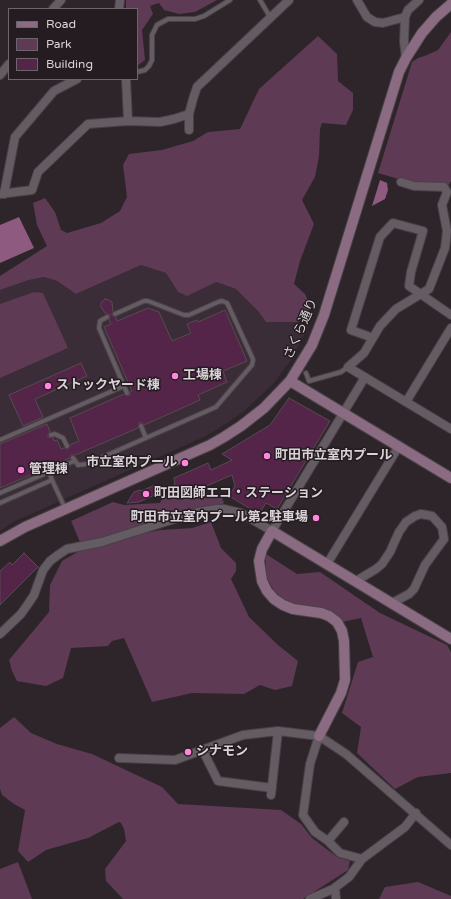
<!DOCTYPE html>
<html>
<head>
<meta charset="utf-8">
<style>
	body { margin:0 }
	#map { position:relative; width:451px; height:899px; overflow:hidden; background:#2e252b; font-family:"Varela Round",sans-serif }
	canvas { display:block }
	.legend { position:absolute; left:8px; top:8px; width:130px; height:72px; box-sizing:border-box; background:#241c21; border:1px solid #6c656a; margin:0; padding:5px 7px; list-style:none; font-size:12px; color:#d9d3d7 }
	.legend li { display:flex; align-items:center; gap:8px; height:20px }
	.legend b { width:20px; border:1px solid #6c656a }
</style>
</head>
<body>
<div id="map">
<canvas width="451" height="899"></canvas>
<ul class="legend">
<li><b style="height:5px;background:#8a6b81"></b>Road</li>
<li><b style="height:11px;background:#5e3a54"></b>Park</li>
<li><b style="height:11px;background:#542548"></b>Building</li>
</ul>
</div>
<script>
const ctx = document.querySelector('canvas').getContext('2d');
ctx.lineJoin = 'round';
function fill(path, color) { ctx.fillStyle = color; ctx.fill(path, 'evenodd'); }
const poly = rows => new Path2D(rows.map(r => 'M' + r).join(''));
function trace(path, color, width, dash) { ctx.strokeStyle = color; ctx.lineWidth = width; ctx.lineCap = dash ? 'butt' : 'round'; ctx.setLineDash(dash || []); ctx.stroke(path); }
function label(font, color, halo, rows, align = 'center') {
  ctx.font = font + ' "Varela Round","Noto Sans JP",sans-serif'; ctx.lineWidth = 3; ctx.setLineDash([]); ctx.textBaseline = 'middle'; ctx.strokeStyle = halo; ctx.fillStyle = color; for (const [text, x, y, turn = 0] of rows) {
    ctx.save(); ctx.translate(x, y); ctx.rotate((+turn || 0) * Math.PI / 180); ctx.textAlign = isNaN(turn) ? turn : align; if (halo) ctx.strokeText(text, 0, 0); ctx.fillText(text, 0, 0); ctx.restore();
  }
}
const built = poly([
	[141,265,166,273,178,292,216,282,236,289,258,311,266,322,298,322,308,327,293,357,274,383,244,411,227,423,206,436,13,522,0,531,0,290,29,280,44,277,57,281,76,294]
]);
const green = poly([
	[126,0,217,0,195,12,179,14,164,10,159,3,150,6,153,14,142,30,145,60,137,66,137,9,126,9],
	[451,32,451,181,448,186,419,185,378,173,412,62,418,58,427,55,438,50],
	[318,36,337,54,338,81,353,93,353,110,346,125,322,123,320,129,319,156,315,177,302,200,314,224,300,261,294,284,305,294,311,308,298,322,266,322,258,311,236,289,216,282,187,296,178,292,166,273,141,265,76,294,57,281,44,277,29,280,0,290,0,276,47,246,37,225,33,203,45,198,55,212,61,230,67,233,101,223,120,211,127,197,123,165,129,154,162,150,193,141,208,132,240,129,259,89],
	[34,292,43,293,68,348,0,378,0,304],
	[170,494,226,495,222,500,224,502,222,506,206,506,101,538,80,542,71,521,113,502,124,505,160,503,163,496],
	[211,522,221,548,236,563,236,571,231,579,249,617,278,645,298,661,292,686,275,690,260,685,244,694,192,693,152,702,124,638,112,641,108,646,71,648,63,678,46,686,17,681,12,671,9,660,49,612,50,585,62,561,81,550,103,546,132,535,161,530,192,528],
	[266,554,297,574,320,572,380,613,447,645,451,652,451,773,418,777,395,789,357,753,361,727,342,713,358,662,373,657,361,618,342,622,329,610,289,603,276,594,265,575],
	[14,717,31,733,57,744,92,754,162,787,178,804,281,810,301,824,312,838,337,857,350,861,348,870,303,899,123,899,106,881,105,869,126,841,124,829,121,823,119,822,88,838,46,850,28,862,18,851,25,810,14,804,2,795,0,789,0,728],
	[18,862,32,899,0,899,0,869],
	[418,882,451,896,451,899,379,899,385,887]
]);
const water = poly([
	[380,180,387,183,388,190,385,199,372,206],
	[19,217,34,248,0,263,0,225]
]);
const building = poly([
	[105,299,108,300,112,302,113,311,112,315,116,317,117,321,148,308,159,312,172,341,191,333,187,324,197,320,198,322,225,310,247,361,223,371,227,382,198,395,200,400,144,425,142,423,139,423,138,428,75,455,71,455,70,458,0,488,0,444,47,424,50,432,48,434,48,437,53,438,54,441,57,440,61,449,64,448,68,449,70,445,79,441,70,418,124,394,127,396,130,395,130,392,132,391,104,327,111,324,109,320,110,315,106,314,101,307,101,303,105,299],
	[81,363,87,376,35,399,43,417,23,426,9,395,81,363],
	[289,398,330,421,277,509,266,503,259,514,229,496,235,486,232,475,197,490,196,487,193,489,193,487,179,493,175,486,174,478,208,463,211,470,232,460,222,454,270,425,289,398],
	[155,485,159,493,139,502,127,503,134,492,140,490,141,491,155,485],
	[24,553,38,567,0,605,0,571,10,562,12,565,24,553]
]);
const lane = poly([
	[260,0,270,17],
	[137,72,145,70,149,66,152,60,152,35,157,25,168,19,195,19,204,16,230,0],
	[306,373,309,381,341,372,348,367],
	[124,386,127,393],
	[141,426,146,438],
	[51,435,55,434,63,438,67,446],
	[0,440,124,386,99,328,100,321,107,317],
	[73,458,78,465,87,464,216,407,252,365,253,360,252,357,229,307,227,303,222,301,218,302,189,315,184,315,148,301,144,301,115,314],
	[49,472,74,461],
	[52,480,65,508],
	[0,493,49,472,52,480,0,503]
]);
const street = poly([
	[357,0,367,17,375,22,383,23,405,17],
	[53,9,61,0],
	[119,9,120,0],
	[406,58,404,42,405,17,408,10,419,0],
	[0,75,9,64],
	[126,79,128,121],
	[189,130,189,114,193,99,197,87,289,0],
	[401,182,414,186,444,187,447,192,442,205,447,231,445,248,429,289,396,309,380,326,364,353,348,367,451,429],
	[0,194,32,190,38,172,88,124,128,121,160,122,174,119,189,114],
	[4,194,15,137,54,91,77,79],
	[373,338,351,330,380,237,393,223,423,231,411,272,409,286,451,315],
	[406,402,451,328],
	[327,564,399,446],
	[356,581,376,569,382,564,390,552,399,532,406,522,415,516,421,514,432,516,442,527,444,539,425,565,414,589,409,594,392,603],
	[0,634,21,614,28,604,34,595,43,570,50,561,58,555,67,549,102,542,193,513,216,509,224,509,241,513,272,531,365,377],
	[319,736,310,764,303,815,315,832,328,841,340,853,362,859],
	[203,751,218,781,272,788],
	[119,758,175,760,243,735,278,731,319,736,346,754,451,845],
	[271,795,278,731],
	[328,841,344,822],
	[335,888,336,899],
	[310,899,333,889,349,877,362,859,405,827,416,813]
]);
const secondary = poly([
	[290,381,451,478],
	[0,541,25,527,210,445,224,437,241,426,264,408,290,381,312,345,324,315,399,72,406,58,422,33,436,17,451,4],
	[319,736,341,693,345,680,344,641,342,631,337,622,329,616,321,613,293,609,283,605,274,599,267,591,262,581,259,561,262,549,272,531,451,639]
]);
const markers = [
	[175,376,4,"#ff85df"],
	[48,386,4,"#ff85df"],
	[267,456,4,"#ff85df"],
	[185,463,4,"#ff85df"],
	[21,470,4,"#ff85df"],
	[146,494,4,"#ff85df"],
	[316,518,4,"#ff85df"],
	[188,752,4,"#ff85df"]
];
const streetNames = [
	["さくら通り",301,329,-66]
];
const poiNames = [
	["工場棟",183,376],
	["ストックヤード棟",56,386],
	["町田市立室内プール",275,456],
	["市立室内プール",177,463,"right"],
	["管理棟",29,470],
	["町田図師エコ・ステーション",154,494],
	["町田市立室内プール第2駐車場",308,518,"right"],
	["シナモン",196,752]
];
fill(built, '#3b2d37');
fill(green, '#5e3a54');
fill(water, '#8e5a7f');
fill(building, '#542548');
trace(building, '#554b52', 1);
trace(lane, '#494147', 6);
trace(street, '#494147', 10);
trace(secondary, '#494147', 12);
trace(lane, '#655b62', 4);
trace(street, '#655b62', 8);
trace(secondary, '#8a6b81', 10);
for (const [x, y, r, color] of markers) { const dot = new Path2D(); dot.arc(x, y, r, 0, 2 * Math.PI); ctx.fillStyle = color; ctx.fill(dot); trace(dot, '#241c21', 1.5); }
label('13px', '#d9d3d7', '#241c21', streetNames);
label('bold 13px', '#d9d3d7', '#241c21', poiNames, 'left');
</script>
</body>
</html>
